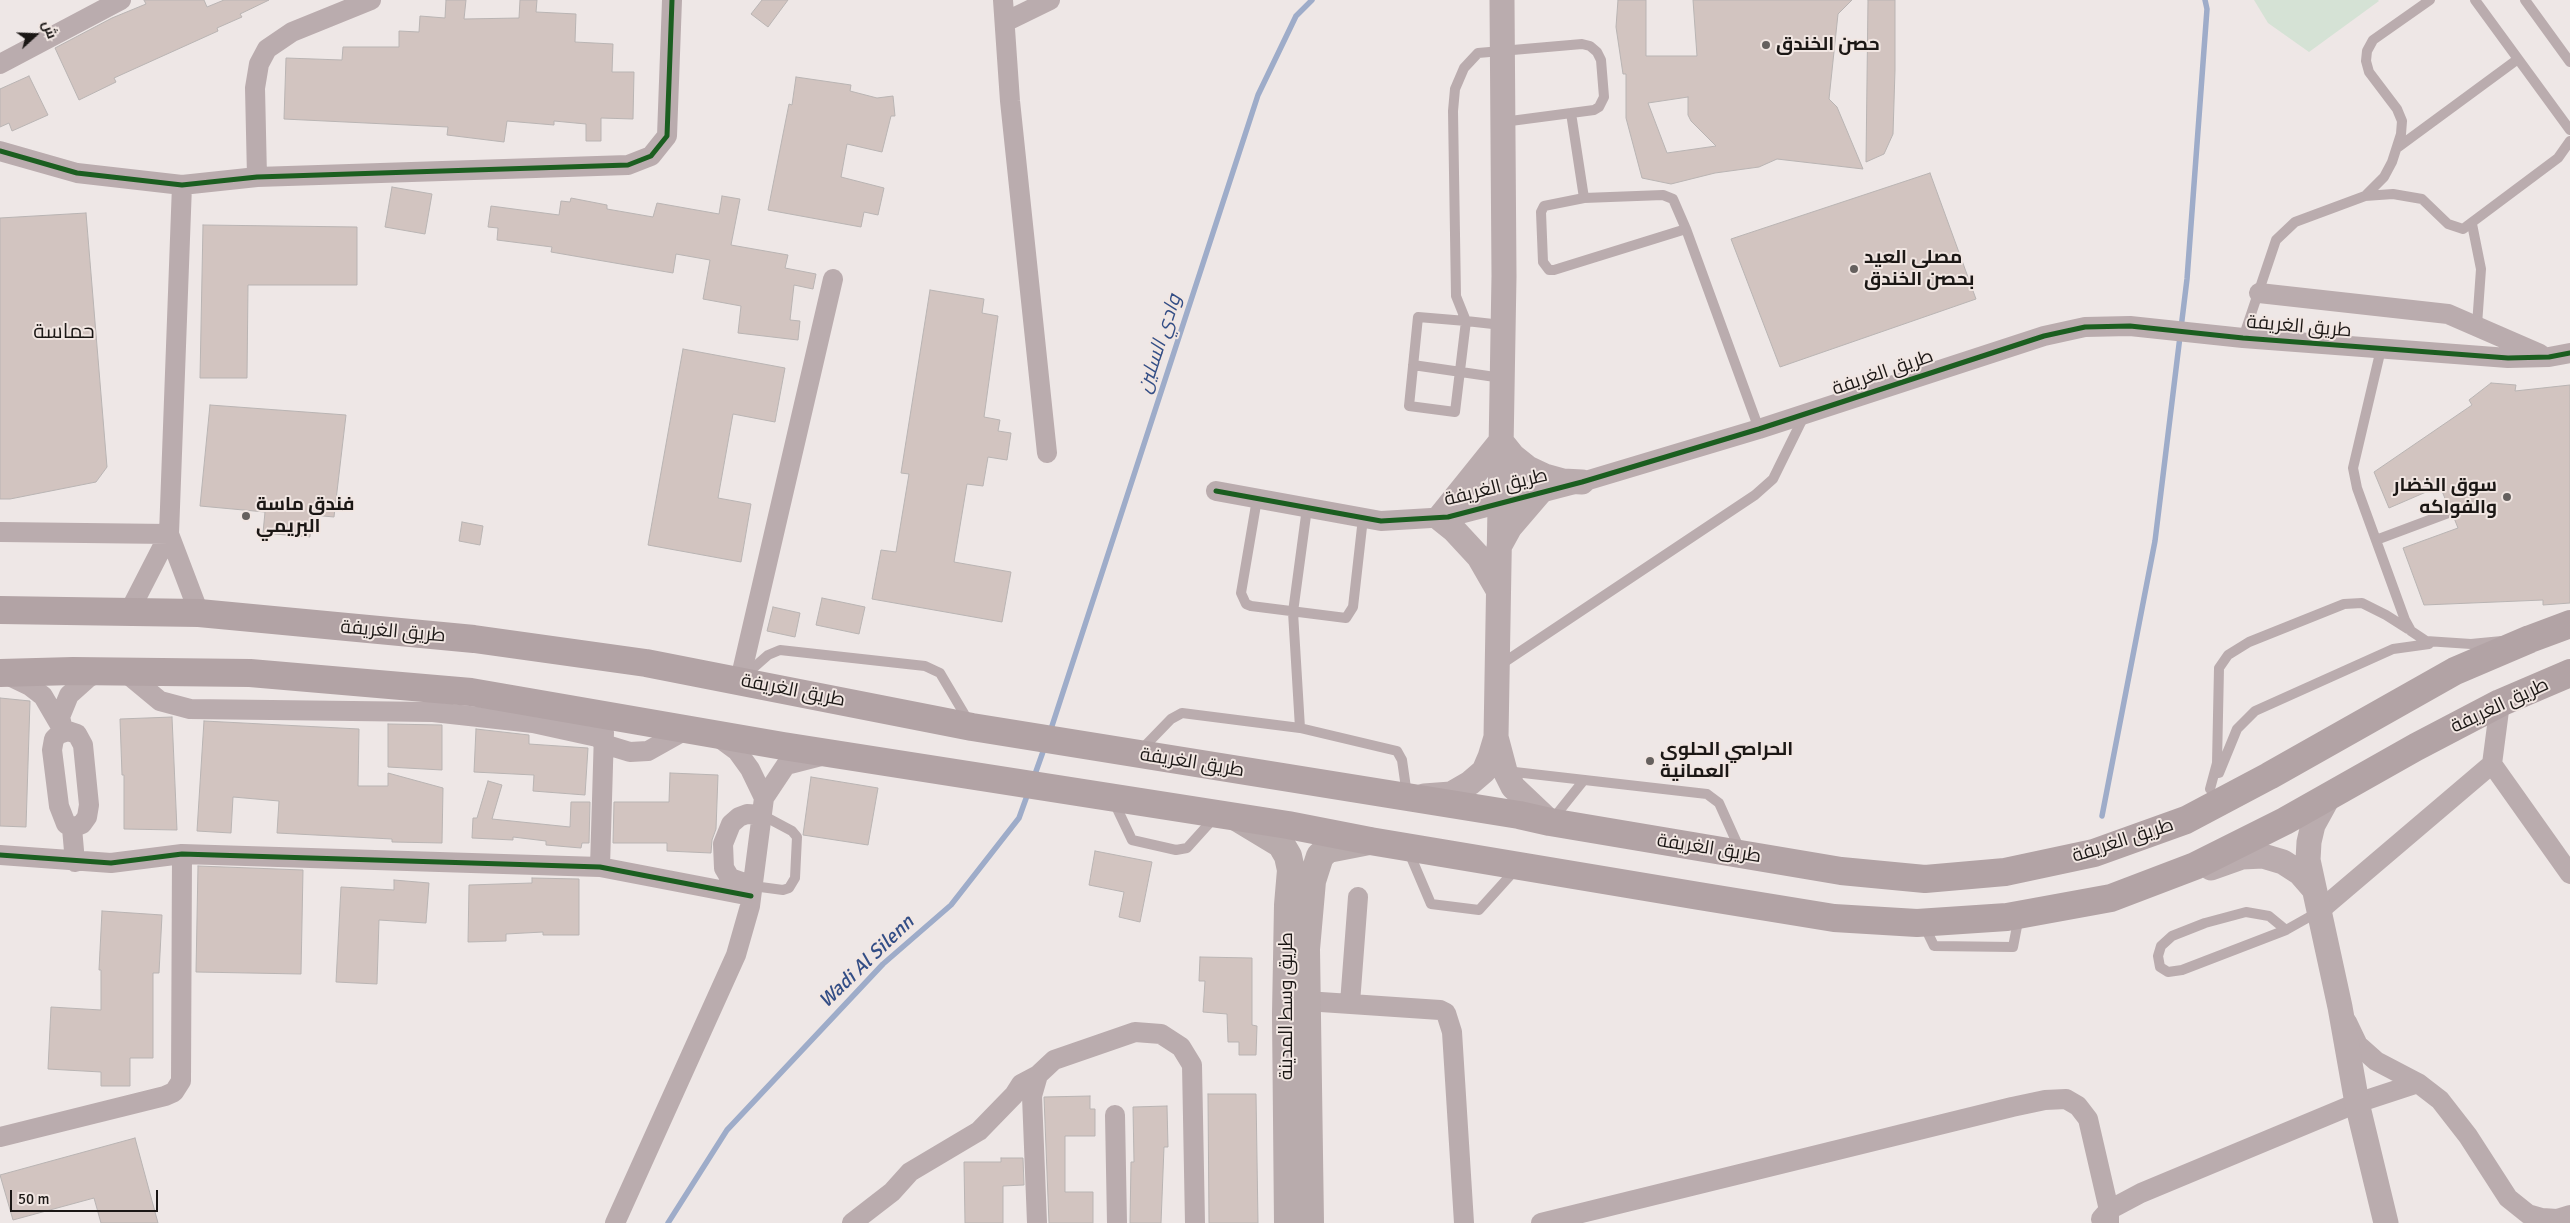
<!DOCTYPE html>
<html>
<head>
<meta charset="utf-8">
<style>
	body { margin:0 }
	#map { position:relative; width:2570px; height:1223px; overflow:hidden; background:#eee7e6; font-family:Signika,Cairo,sans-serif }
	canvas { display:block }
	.north { position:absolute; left:10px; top:10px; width:50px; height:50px; -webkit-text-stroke:4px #f1e6e2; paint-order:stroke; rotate:70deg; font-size:14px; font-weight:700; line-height:20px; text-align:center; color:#1b1715 }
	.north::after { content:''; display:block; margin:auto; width:18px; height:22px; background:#1b1715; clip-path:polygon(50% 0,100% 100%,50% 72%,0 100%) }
	.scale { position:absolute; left:10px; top:1190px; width:148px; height:22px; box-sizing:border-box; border:2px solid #1b1715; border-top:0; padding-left:6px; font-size:15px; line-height:18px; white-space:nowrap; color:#1b1715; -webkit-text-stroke:4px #f1e6e2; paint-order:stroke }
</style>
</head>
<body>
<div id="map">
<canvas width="2570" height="1223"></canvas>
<div class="north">ش</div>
<div class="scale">50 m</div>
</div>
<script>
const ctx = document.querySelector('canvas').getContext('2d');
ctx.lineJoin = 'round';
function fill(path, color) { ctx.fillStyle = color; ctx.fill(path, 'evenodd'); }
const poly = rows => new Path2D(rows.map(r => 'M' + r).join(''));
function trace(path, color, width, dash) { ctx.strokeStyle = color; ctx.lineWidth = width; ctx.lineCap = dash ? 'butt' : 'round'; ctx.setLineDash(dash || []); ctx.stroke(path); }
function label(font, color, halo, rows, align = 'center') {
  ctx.font = font + ' Signika,Cairo,sans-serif'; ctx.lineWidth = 4; ctx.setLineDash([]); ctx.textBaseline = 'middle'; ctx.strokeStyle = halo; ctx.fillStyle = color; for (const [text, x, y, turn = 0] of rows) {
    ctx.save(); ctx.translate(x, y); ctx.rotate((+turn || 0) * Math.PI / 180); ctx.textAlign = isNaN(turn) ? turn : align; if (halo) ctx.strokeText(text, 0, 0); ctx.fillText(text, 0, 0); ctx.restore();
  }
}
const green = poly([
	[2254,0,2378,0,2379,1,2309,52,2268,23]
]);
const stream = poly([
	[1050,732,1258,95,1296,16,1312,0],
	[1034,777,1045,746],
	[2102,816,2155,541,2187,279,2207,9,2205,0],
	[668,1223,727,1130,883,964,951,905,1019,818,1028,793]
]);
const building = poly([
	[144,0,204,0,207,7,224,0,269,0,240,14,242,17,217,28,218,31,114,78,116,82,79,100,55,48,112,18,146,4,144,0],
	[446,0,466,0,464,19,519,18,520,0,537,0,536,12,576,14,575,42,613,44,612,72,634,72,633,119,601,118,601,141,586,141,586,124,554,121,554,125,507,121,504,142,447,135,448,127,284,119,286,58,342,60,343,47,399,47,399,31,419,32,420,16,445,18,446,0],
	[762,0,788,0,768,27,751,14,762,0],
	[1618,0,1646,0,1646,56,1697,56,1693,0,1852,0,1838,14,1829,99,1837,107,1863,169,1777,159,1759,167,1715,173,1671,184,1642,178,1626,118,1626,74,1623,74,1616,27,1618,0],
	[1688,97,1688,115,1691,121,1716,146,1667,153,1648,103,1688,97],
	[1868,0,1895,0,1895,70,1893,134,1884,154,1866,162,1868,0],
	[29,76,48,115,12,131,9,123,0,127,0,89,29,76],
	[796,77,851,85,850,91,877,98,893,96,895,116,891,116,882,152,847,144,841,177,884,188,878,215,864,212,861,227,768,210,789,104,792,105,796,77],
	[1930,173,1976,299,1780,367,1731,239,1930,173],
	[392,187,432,194,425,234,385,227,392,187],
	[722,196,740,199,731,245,788,255,785,268,816,274,813,289,794,285,790,320,800,321,798,340,738,333,741,306,703,299,710,260,676,254,673,273,551,252,552,247,497,240,498,228,488,227,491,206,559,215,561,201,570,202,571,198,607,205,607,209,653,217,657,203,719,214,722,196],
	[86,213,107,467,96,482,10,499,0,499,0,218,86,213],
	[203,225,357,227,357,285,248,285,247,378,200,378,203,225],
	[930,290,984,299,982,313,998,316,984,417,1000,420,998,431,1011,433,1007,460,988,457,983,486,967,484,954,562,1011,572,1002,622,872,599,881,550,896,552,909,474,901,473,930,290],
	[683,349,785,368,775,422,733,414,718,498,751,504,741,562,648,545,683,349],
	[2491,383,2516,385,2515,391,2570,385,2570,603,2543,605,2543,600,2424,605,2403,548,2458,528,2454,518,2458,514,2457,509,2448,506,2440,486,2389,508,2374,472,2472,405,2469,400,2491,383],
	[210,405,346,415,334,517,312,515,310,537,263,533,265,512,200,506,210,405],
	[462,522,483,526,480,545,459,541,462,522],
	[822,598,865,607,859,634,816,625,822,598],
	[773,607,800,613,795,637,767,631,773,607],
	[0,698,30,701,26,827,0,826,0,698],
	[172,717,177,830,124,829,124,775,122,775,120,719,172,717],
	[204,721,359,729,358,786,388,786,388,773,443,788,442,843,392,842,392,839,277,833,279,801,233,797,231,833,197,831,204,721],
	[388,724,442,725,442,770,388,767,388,724],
	[476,729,529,735,529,744,588,748,585,795,533,791,534,775,474,772,476,729],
	[670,773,718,775,716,829,712,840,711,853,667,851,667,843,613,843,614,802,669,802,670,773],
	[811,777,878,788,868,845,803,835,811,777],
	[488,781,502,785,492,819,570,827,571,802,590,802,589,843,582,843,581,848,546,845,546,841,513,837,513,840,472,838,473,818,477,818,488,781],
	[1095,851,1152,862,1140,922,1119,917,1124,892,1089,885,1095,851],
	[198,866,303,870,301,974,196,972,198,866],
	[532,878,579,879,579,935,543,935,543,932,506,934,506,941,468,942,469,885,532,883,532,878],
	[394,880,429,883,426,923,379,920,377,984,336,982,341,887,394,890,394,880],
	[102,911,162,915,159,973,153,973,153,1058,130,1058,130,1086,101,1086,101,1072,48,1069,51,1007,101,1010,101,970,99,970,102,911],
	[1200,957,1252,958,1252,1025,1257,1026,1256,1055,1239,1055,1239,1042,1228,1042,1227,1014,1203,1012,1205,981,1199,981,1200,957],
	[1208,1094,1256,1094,1258,1223,1209,1223,1208,1094],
	[1090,1096,1090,1109,1095,1109,1095,1136,1065,1136,1065,1192,1093,1192,1093,1223,1049,1223,1044,1097,1090,1096],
	[1167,1106,1168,1147,1164,1147,1161,1223,1130,1223,1131,1162,1134,1162,1133,1107,1167,1106],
	[135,1138,158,1223,101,1223,94,1198,13,1220,0,1175,135,1138],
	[1001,1158,1023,1158,1024,1185,1003,1186,1003,1223,965,1223,964,1162,1001,1162,1001,1158]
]);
const service = poly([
	[2475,0,2570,130],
	[2525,0,2570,62],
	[1571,113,1584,198],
	[2397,148,2518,59],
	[2365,196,2384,177,2392,162,2401,134,2402,121,2397,109,2369,72,2366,61,2367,51,2373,40,2430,0],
	[2472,224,2481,269,2477,325],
	[1686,229,1554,270,1549,270,1543,262,1541,212,1544,206,1584,198,1663,195,1673,199,1686,229,1759,429],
	[1502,325,1466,321,1418,317,1409,406,1455,412,1466,321,1456,296,1453,111,1455,89,1464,68,1478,53,1582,44,1590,46,1597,52,1601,60,1604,97,1599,107,1594,110,1503,122],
	[2243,338,2276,240,2295,222,2365,196,2393,194,2422,199,2448,224,2463,229,2558,158,2570,141],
	[2381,349,2353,468,2357,488,2405,620,2411,631,2426,641,2471,644,2502,641],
	[1413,365,1502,378],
	[1257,499,1241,593,1246,604,1251,606,1346,618,1353,607,1363,518],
	[2376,540,2451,512],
	[1500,665,1755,495,1773,479,1804,416],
	[743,677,768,655,780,650,925,666,940,673,969,722],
	[1300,728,1293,612,1307,508],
	[1141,750,1171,719,1182,713,1300,728,1397,751,1402,760,1407,795],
	[1506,771,1707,794,1719,803,1741,852],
	[2219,773,2237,729,2255,711,2393,649,2429,644],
	[2210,789,2217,763,2219,668,2228,655,2249,642,2344,604,2362,603,2386,615,2408,629],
	[1113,800,1132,840,1176,850,1187,848,1215,817],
	[1552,820,1584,780],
	[1408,850,1431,904,1479,910,1517,868],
	[753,886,783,890,789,888,795,878,797,837,792,831,762,815],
	[1923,923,1934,946,2013,947,2019,916],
	[2286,930,2269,916,2246,912,2205,923,2172,936,2161,946,2158,956,2160,967,2168,972,2182,970,2286,930,2318,912]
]);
const minor = poly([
	[1003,0,1010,101,1047,453],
	[1005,22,1050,0],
	[0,64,121,0],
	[0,151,77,173,182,185,257,177,628,165,651,156,667,136,672,0],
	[257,177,255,88,259,64,267,49,292,32,371,0],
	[182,185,169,534,199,613],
	[2259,293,2448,314,2540,354],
	[1216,491,1381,521,1448,517,1582,482,1759,429,2044,336,2085,327,2130,326,2243,338,2508,358,2549,357,2570,353],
	[0,532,169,534],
	[129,612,169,534],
	[125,672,160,701,190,709,433,712,533,723,597,737,607,745,630,752,648,751,689,728],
	[5,674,30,686,43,696,64,732],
	[740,680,833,279],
	[63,730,60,717,69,695,88,678,101,671],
	[718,737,737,751,750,769,764,798],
	[2492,764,2570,874],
	[72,828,82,824,87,817,89,805,83,745,77,734,68,731,59,734,54,739,52,750,59,806,66,824,72,828,75,862],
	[0,855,111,863,182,854,600,867,751,896],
	[600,867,604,732],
	[753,886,730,878,724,868,723,844,731,824,739,817,747,814,762,815],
	[2318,912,2492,764,2500,703],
	[1306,1001,1440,1010,1446,1013,1452,1032,1464,1223],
	[1350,1003,1358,897],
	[2418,1083,2440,1100,2468,1136,2508,1198,2528,1214,2542,1218,2557,1219,2570,1215],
	[1115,1115,1117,1223],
	[0,1137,165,1096,174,1092,181,1081,182,854],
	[2101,1219,2109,1210,2141,1193,2357,1103,2418,1083,2376,1061,2358,1045,2347,1022],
	[615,1223,736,955,750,906,764,798,786,765,821,756],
	[852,1223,892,1192,910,1172,979,1131,1014,1095,1021,1084,1038,1075],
	[1037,1223,1032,1096,1038,1075,1054,1060,1135,1032,1161,1034,1181,1047,1192,1065,1195,1223],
	[1541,1223,2012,1107,2045,1100,2066,1099,2078,1106,2088,1119,2109,1210,2109,1223]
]);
const tertiary = poly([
	[1499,547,1510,527,1540,492],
	[1498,590,1479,557,1454,530,1439,518,1501,441,1513,456,1528,468,1545,476,1563,481,1582,482],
	[1496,737,1505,771,1513,787,1550,822],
	[1424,796,1451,794,1470,783,1484,771,1490,757,1496,737,1504,276,1502,0],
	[2329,796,2313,825,2309,842,2308,860,2340,1007,2357,1103,2386,1223],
	[2211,868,2242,857,2263,856,2283,862,2300,873,2313,888]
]);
const secondary = poly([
	[1238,818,1281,844,1288,856,1291,870,1288,905,1286,1014,1288,1223],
	[1310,1223,1306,949,1312,881,1320,856,1328,849,1369,841]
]);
const primary = poly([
	[0,610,199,613,474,639,646,663,972,727,1519,815,1550,822,1841,871,1925,879,2005,872,2094,853,2186,820,2269,776,2455,671,2530,639,2570,624],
	[0,673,73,671,250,673,471,692,783,746,1288,825,1370,841,1699,896,1834,918,1917,923,2007,917,2111,898,2195,866,2285,821,2416,747,2500,703,2570,673]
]);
const cycleway = poly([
	[0,151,77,173,182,185,257,177,628,165,651,156,667,136,672,0],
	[1216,491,1381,521,1448,517,1582,482,1759,429,2044,336,2085,327,2130,326,2243,338,2508,358,2549,357,2570,353],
	[0,855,111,863,182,854,600,867,751,896]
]);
const markers = [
	[1766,45,5,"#65605e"],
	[1854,269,5,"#65605e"],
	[2507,497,5,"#65605e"],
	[246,516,5,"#65605e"],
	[1650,761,5,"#65605e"]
];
const poiNames = [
	["حصن الخندق",1776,45],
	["مصلى العيد",1864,258],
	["بحصن الخندق",1864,280],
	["سوق الخضار",2497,486,"right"],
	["والفواكه",2497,508,"right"],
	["فندق ماسة",256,505],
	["البريمي",256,527],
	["الحراصي الحلوى",1660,750],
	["العمانية",1660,772]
];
const streetNames = [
	["طريق الغريفة",2299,327,5],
	["طريق الغريفة",1883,373,-19],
	["طريق الغريفة",1496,488,-14],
	["طريق الغريفة",393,632,5],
	["طريق الغريفة",793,691,11],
	["طريق الغريفة",2500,706,-25],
	["طريق الغريفة",1192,763,9],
	["طريق الغريفة",2123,841,-18],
	["طريق الغريفة",1709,849,9],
	["طريق وسط المدينة",1287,1006,-90]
];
const waterNames = [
	["وادي السلين",1160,344,-72],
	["Wadi Al Silenn",867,962,-44]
];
const quarterNames = [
	["حماسة",64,332]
];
fill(green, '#d5e2d5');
trace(stream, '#9eacc9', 5.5);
fill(building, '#d2c4c0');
trace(building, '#b9b4b3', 1);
trace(service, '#baacae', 10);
trace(minor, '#baacae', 20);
trace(tertiary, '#baacae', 25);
trace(secondary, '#b8abac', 28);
trace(primary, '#b2a3a5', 28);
trace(cycleway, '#1b5e20', 5);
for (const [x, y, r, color] of markers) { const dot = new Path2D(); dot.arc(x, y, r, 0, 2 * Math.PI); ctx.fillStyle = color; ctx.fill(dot); trace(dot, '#f1e6e2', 2); }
label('bold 19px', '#1b1715', '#f1e6e2', poiNames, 'left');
label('19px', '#1b1715', '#f1e6e2', streetNames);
label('italic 20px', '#334e86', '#f1e6e2', waterNames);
label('21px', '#1b1715', '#f1e6e2', quarterNames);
</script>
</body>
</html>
